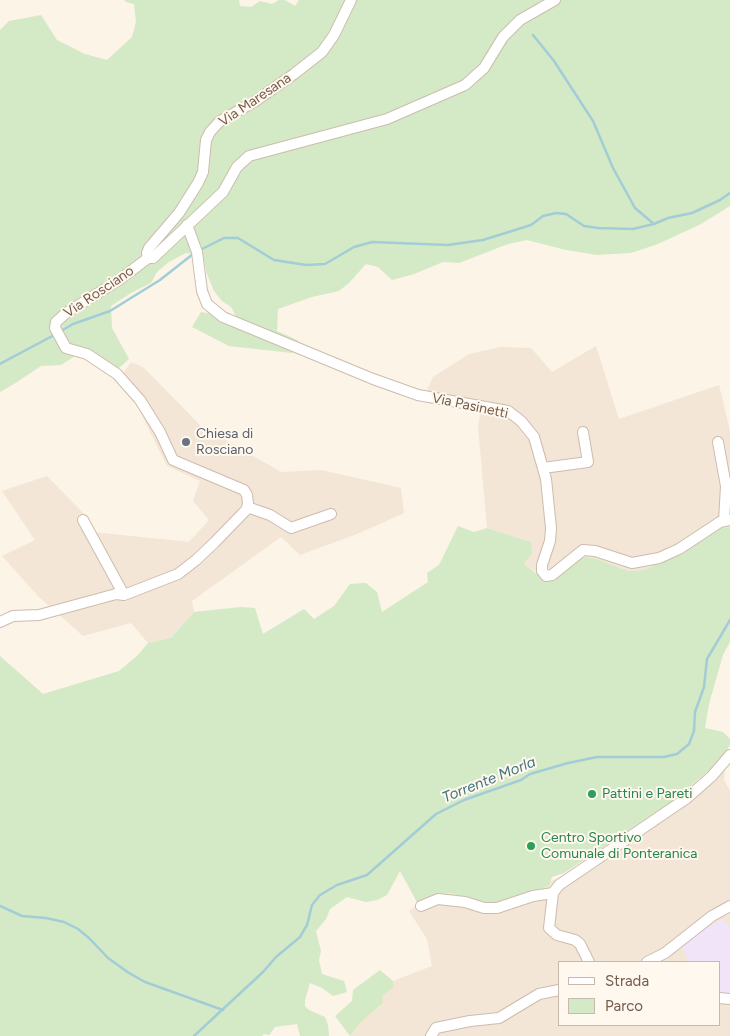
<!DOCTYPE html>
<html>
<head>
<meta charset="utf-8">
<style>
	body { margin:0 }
	#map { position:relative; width:730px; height:1036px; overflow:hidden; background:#fbf4e7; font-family:Figtree,sans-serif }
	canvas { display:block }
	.legend { position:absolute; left:558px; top:961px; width:162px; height:65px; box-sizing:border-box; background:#fef8ee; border:1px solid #c7b9ad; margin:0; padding:6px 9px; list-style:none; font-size:15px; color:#745b4c }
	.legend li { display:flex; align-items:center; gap:10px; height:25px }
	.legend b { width:25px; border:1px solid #c7b9ad }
</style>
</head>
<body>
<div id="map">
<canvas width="730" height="1036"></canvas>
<ul class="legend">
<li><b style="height:6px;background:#fff"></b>Strada</li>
<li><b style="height:14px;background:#d4e9c6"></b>Parco</li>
</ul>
</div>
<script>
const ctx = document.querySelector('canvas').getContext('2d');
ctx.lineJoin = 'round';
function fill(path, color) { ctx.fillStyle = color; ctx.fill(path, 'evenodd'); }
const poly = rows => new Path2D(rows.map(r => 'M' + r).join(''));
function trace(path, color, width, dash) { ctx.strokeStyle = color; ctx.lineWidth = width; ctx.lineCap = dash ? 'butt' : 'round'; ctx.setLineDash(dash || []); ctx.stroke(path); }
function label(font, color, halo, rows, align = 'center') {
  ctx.font = font + ' Figtree,sans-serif'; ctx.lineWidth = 4; ctx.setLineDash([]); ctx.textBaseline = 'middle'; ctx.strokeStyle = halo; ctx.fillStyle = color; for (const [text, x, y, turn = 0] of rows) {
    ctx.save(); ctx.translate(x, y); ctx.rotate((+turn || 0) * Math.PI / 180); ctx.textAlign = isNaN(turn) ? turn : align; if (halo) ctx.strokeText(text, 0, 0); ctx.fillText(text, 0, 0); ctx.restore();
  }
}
const residential = poly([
	[596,346,619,419,719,385,730,431,730,527,715,528,669,557,644,570,628,571,594,558,584,557,546,581,539,574,524,564,531,542,487,528,478,426,481,410,422,401,433,377,469,354,501,347,531,348,552,372],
	[131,362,143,367,200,425,281,472,321,470,401,488,404,513,357,534,300,555,281,537,192,601,194,612,171,638,148,643,131,623,83,636,38,596,2,556,35,540,2,491,47,476,86,516,93,532,189,542,209,520,193,501,200,481,167,466,122,375],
	[720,765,725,771,724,780,730,791,730,1036,350,1036,360,1023,383,1003,381,996,394,987,393,981,432,966,427,939,409,911,418,904,433,895,452,893,479,902,549,886,551,881,570,874,669,809],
	[559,962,719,962,719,1025,559,1025]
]);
const education = poly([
	[723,919,730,928,730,995,719,995,719,962,689,962,682,946,711,925]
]);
const green = poly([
	[124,0,239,0,240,6,251,7,260,1,272,4,279,0,285,0,295,6,299,0,730,0,730,206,701,224,658,244,631,253,597,255,566,250,527,240,508,244,459,263,443,262,414,274,392,280,378,267,366,264,349,283,339,291,312,297,278,309,277,331,299,341,292,353,229,346,192,327,201,312,237,318,231,307,222,301,214,291,207,274,203,255,186,253,169,262,157,272,151,283,131,293,111,306,112,328,129,359,118,369,80,349,75,356,61,365,41,366,17,382,0,392,0,30,9,21,41,15,57,40,85,54,107,60,132,37,136,22,134,4,126,2],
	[458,526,474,532,487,528,531,542,532,553,524,564,546,581,584,557,594,558,628,571,644,570,669,557,715,528,730,527,730,642,723,655,709,704,705,728,723,732,730,739,730,745,719,762,688,788,688,791,564,873,552,877,549,886,488,906,452,893,433,895,418,904,400,871,387,895,377,900,366,902,347,897,330,909,326,919,316,931,321,951,319,960,322,974,344,981,347,992,333,996,322,988,310,983,305,1000,305,1006,309,1010,325,1017,328,1025,329,1036,300,1036,297,1024,275,1027,269,1035,264,1034,262,1036,0,1036,0,656,43,694,119,671,138,655,148,643,171,638,194,612,241,607,255,608,263,634,304,609,314,619,334,606,350,584,366,583,377,592,382,612,428,582,427,573,439,565],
	[380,970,393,981,394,987,382,996,383,1003,360,1023,350,1036,335,1016,352,1001,353,990]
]);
const stream = poly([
	[533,35,554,61,593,121,613,168,635,208,654,224,668,218,692,213,720,200,730,193],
	[200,250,224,238,238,238,274,260,306,265,325,264,354,247,372,242,448,245,483,240,531,225,543,216,556,213,566,214,584,226,598,228,633,229,654,224],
	[61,331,73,324,110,311,160,280,193,254],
	[0,364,56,334],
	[0,906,22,916,46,918,64,922,78,929,89,938,108,958,129,973,145,982,223,1010],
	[194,1036,263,972,276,957,300,937,307,925,312,905,320,895,337,885,367,875,436,814,464,800,521,780,530,774,568,763,597,757,664,757,677,754,689,744,694,731,695,712,704,687,707,659,730,620]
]);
const minor = poly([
	[187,225,197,252,202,291,207,304,223,317,373,379,418,395,508,411,521,421,534,437,546,479,551,528,550,541,542,565,542,571,546,576,552,575,583,550,595,551,632,563,659,558,679,549,720,522,730,520],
	[148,258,147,253,149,248,179,213,198,183,203,172,206,140,210,132,220,121,254,102,294,74,322,52,334,35,351,0],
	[718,442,726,486,724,521],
	[543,468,588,462,583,432],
	[247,507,270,515,291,528,331,514],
	[83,520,124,595],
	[0,622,13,616,39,615,116,594,124,595,178,574,196,560,214,543,247,509,248,503,247,495,244,490,173,460,160,432,140,400,117,374,87,354,66,348,55,328,56,322,66,313,119,280,148,258,153,258,223,192,237,167,249,156,387,119,465,85,484,68,503,37,520,20,555,0],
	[421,906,438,899,465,902,484,908,497,908,533,896,553,893],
	[589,962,580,944,575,940,557,935,549,928,553,893,559,885,687,798,712,776,730,755],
	[647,962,665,953,712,916,730,906],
	[719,998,730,999],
	[431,1036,436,1028,470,1021,499,1018,539,994,559,990]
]);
const markers = [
	[186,442,5,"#6b7280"],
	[592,794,5,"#2e9e5b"],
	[531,846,5,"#2e9e5b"]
];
const streetNames = [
	["Via Maresana",255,100,-34],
	["Via Rosciano",99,292,-34],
	["Via Pasinetti",470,406,12]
];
const worshipNames = [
	["Chiesa di",196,434],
	["Rosciano",196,450]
];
const leisureNames = [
	["Pattini e Pareti",602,794],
	["Centro Sportivo",541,838],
	["Comunale di Ponteranica",541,854]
];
const waterNames = [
	["Torrente Morla",489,780,-22]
];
fill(residential, '#f3e6d6');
fill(education, '#f1e4f8');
fill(green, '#d4e9c6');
trace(stream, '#a3cdd6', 2.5);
trace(minor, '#cdbcae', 12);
trace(minor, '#fff', 10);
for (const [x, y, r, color] of markers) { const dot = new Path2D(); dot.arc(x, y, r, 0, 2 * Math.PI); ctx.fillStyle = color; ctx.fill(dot); trace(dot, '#fef8ee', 2); }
label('14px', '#745b4c', '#fef8ee', streetNames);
label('14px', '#5b616d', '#fef8ee', worshipNames, 'left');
label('14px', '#27864d', '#fef8ee', leisureNames, 'left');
label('italic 15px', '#43757f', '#fef8ee', waterNames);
</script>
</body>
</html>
